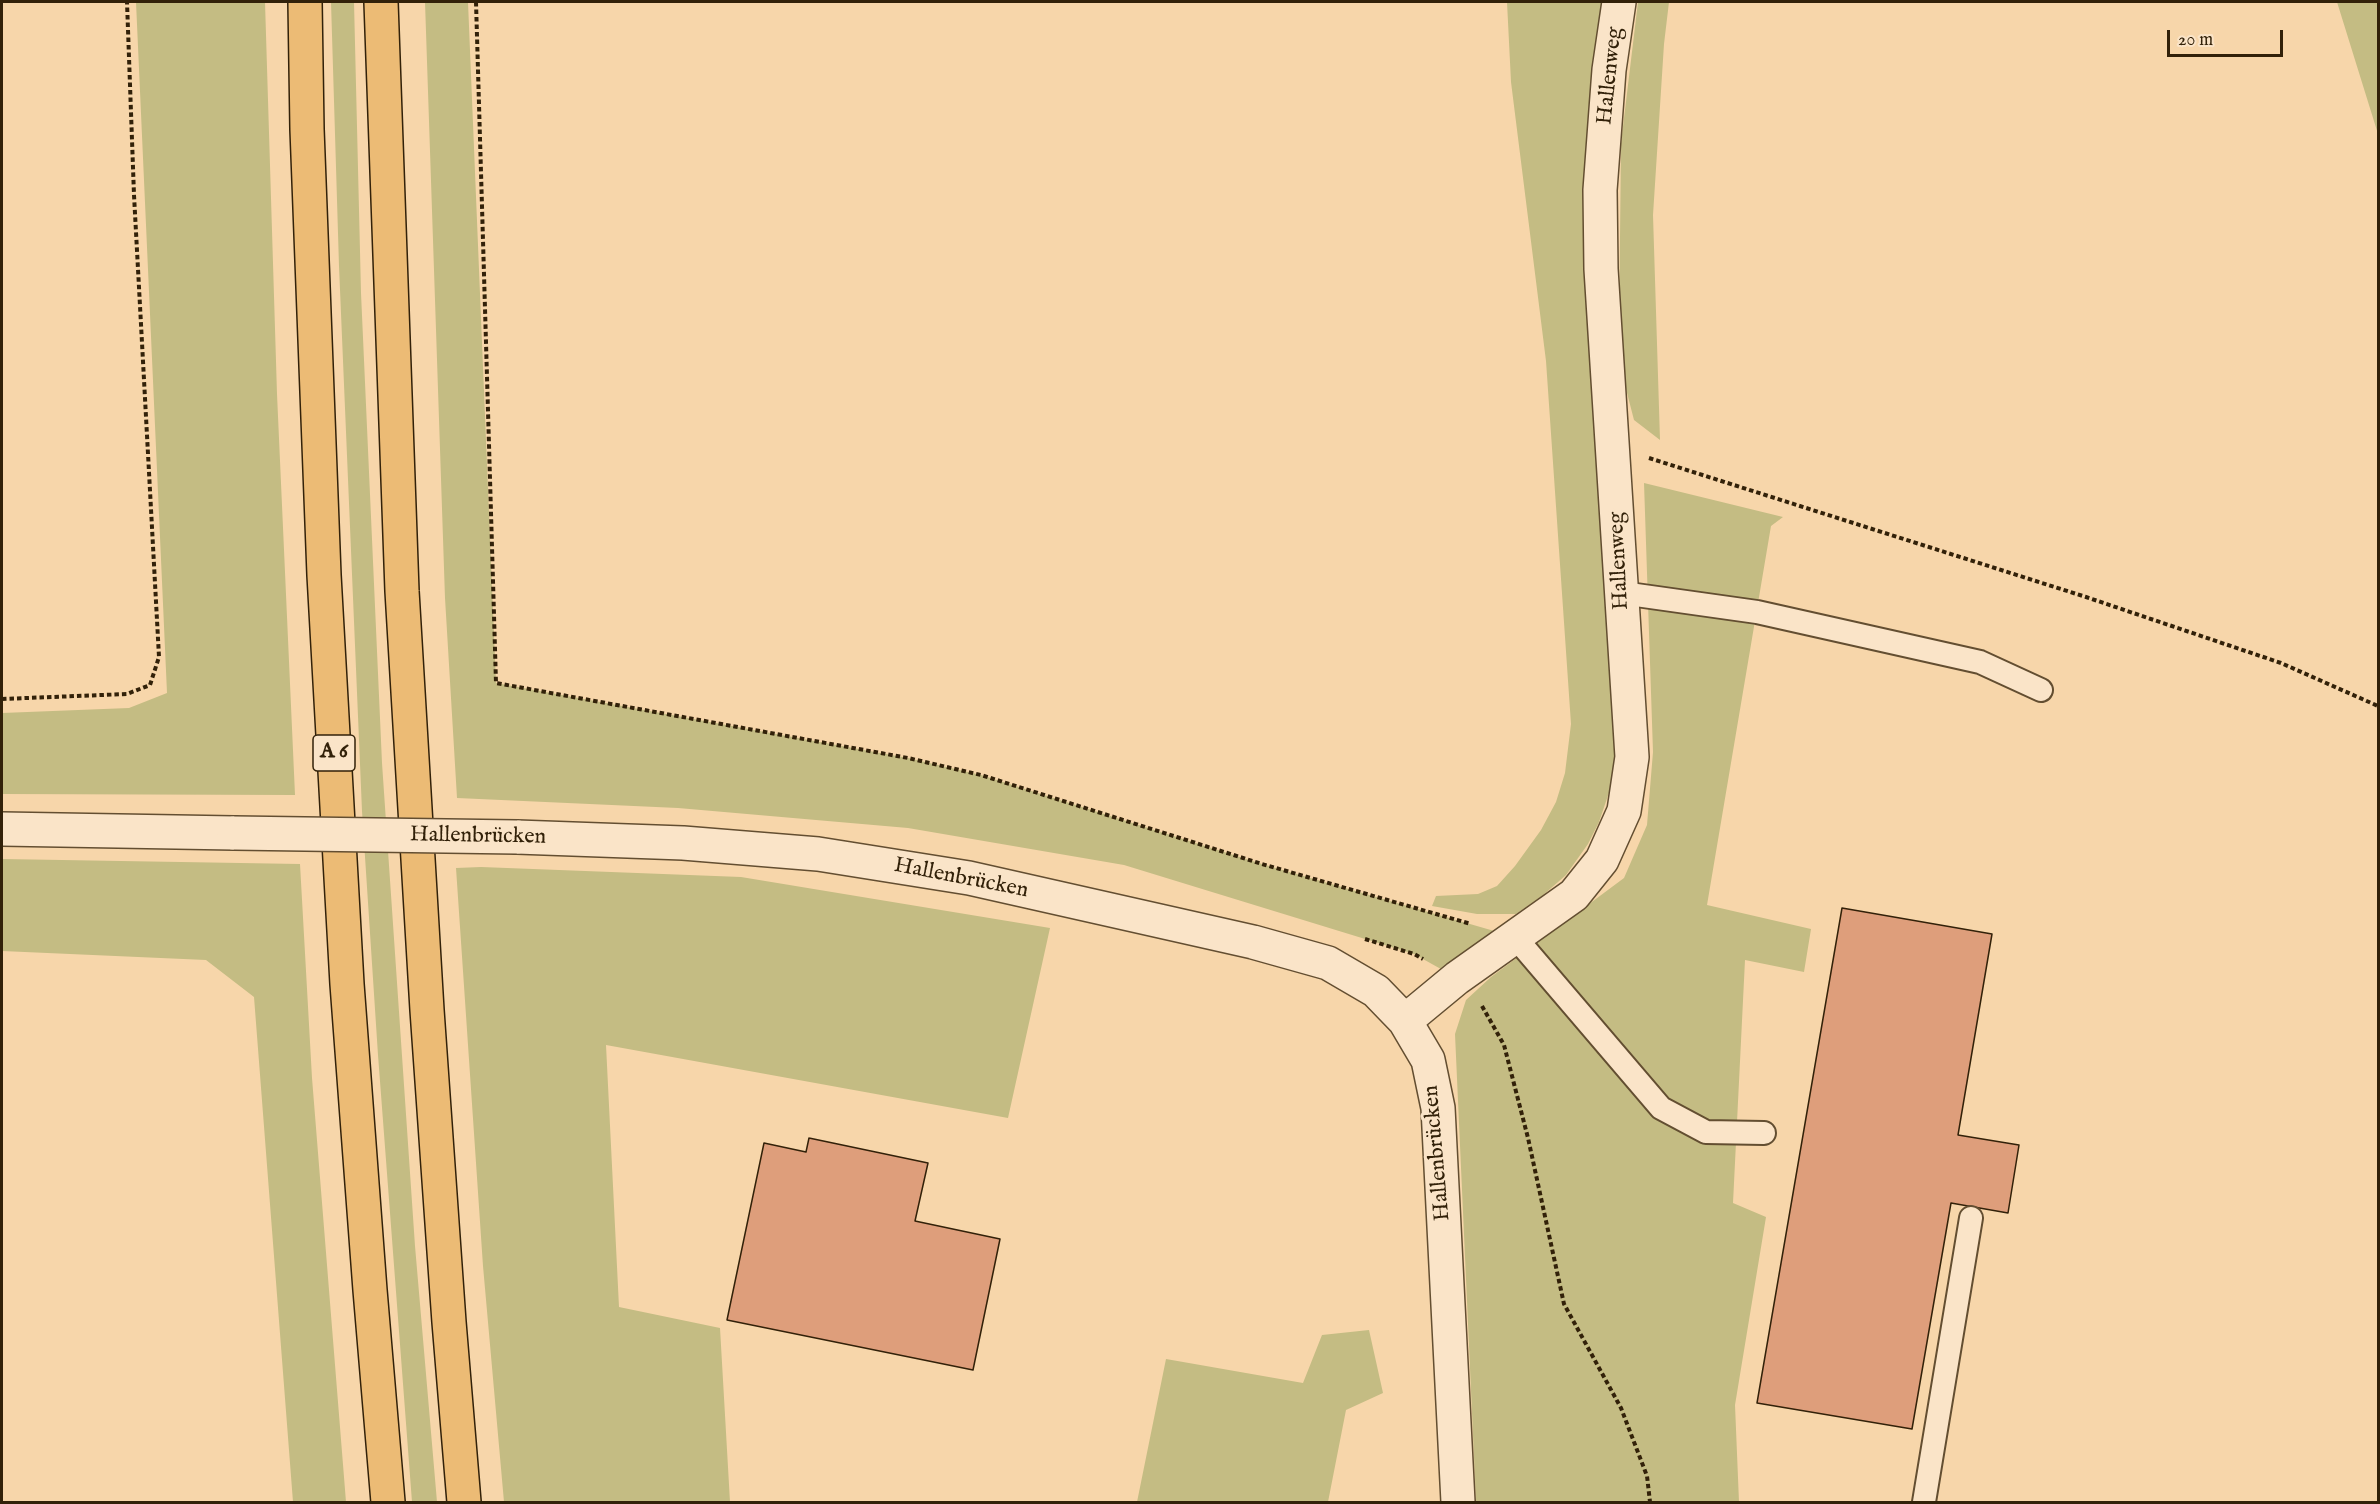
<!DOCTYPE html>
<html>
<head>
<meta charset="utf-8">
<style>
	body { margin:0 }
	#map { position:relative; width:2380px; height:1504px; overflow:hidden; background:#f7d6aa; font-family:"IM FELL English",serif }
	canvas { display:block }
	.frame { position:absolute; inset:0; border:3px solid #322109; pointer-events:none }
	.scale { position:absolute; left:2167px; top:30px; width:116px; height:27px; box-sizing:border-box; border:3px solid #322109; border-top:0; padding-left:8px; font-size:18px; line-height:21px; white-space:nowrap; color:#322109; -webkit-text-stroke:4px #fae4c8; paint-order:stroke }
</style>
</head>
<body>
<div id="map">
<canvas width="2380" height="1504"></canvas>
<div class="frame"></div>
<div class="scale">20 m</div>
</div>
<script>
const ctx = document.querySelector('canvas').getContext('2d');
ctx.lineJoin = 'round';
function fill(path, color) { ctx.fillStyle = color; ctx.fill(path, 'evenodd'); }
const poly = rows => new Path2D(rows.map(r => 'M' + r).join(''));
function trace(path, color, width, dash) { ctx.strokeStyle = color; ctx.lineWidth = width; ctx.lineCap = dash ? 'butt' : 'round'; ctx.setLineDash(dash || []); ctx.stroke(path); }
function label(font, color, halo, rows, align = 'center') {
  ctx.font = font + ' "IM FELL English",serif'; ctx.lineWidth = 6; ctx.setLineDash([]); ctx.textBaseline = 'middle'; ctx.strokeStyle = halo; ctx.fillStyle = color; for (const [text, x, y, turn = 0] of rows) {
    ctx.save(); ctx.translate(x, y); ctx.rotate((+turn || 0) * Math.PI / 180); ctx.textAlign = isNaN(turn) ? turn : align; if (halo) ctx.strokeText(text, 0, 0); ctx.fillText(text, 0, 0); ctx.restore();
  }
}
const green = poly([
	[136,2,265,2,277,394,295,795,2,794,2,713,129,708,167,693],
	[331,2,354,2,361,293,382,763,415,1246,437,1502,412,1502,378,1055,362,811,339,266],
	[425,2,468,2,496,683,908,758,981,775,1262,864,1515,937,1457,978,1414,954,1124,865,908,828,678,808,457,798,445,598],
	[1507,2,1604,2,1616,754,1614,778,1599,822,1588,844,1566,875,1542,896,1516,914,1477,914,1432,906,1436,896,1478,894,1497,886,1515,866,1541,830,1556,802,1565,773,1571,724,1546,361,1511,82],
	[1638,2,1669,2,1664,44,1653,215,1660,440,1634,420,1626,389,1619,332,1621,143],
	[2337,2,2378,2,2378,134],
	[1644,483,1783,517,1771,526,1707,905,1811,929,1804,972,1745,960,1733,1203,1766,1217,1735,1405,1739,1502,1476,1502,1455,1034,1466,1000,1491,977,1624,878,1647,825,1653,752],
	[2,859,300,864,312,1078,346,1502,293,1502,254,997,206,960,2,951],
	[481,867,741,877,1050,928,1008,1118,606,1045,619,1307,720,1328,730,1502,504,1502,483,1266,456,868],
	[1369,1330,1383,1393,1346,1410,1328,1502,1137,1502,1166,1359,1303,1383,1322,1335]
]);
const building = poly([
	[1842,908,1992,934,1958,1135,2019,1145,2008,1213,1951,1203,1912,1429,1757,1403,1842,908],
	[809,1138,928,1163,915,1221,1000,1239,973,1370,727,1320,764,1143,806,1152,809,1138]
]);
const path = poly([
	[476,2,496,683,908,758,981,775,1262,864,1471,924],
	[1649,458,2086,597,2281,663,2378,706],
	[2,699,127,694,150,685,159,657,134,195,127,2],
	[1365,939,1414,954,1423,959],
	[1482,1006,1504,1045,1528,1138,1564,1304,1621,1408,1647,1476,1650,1502]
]);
const service = poly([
	[1622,593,1757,612,1980,662,2041,690],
	[1515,937,1661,1108,1706,1132,1764,1133],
	[1924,1502,1971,1218]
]);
const minor = poly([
	[2,829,234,833],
	[517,837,683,843,818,854,969,878,1253,942,1328,963,1376,991,1405,1021,1428,1060,1438,1108,1458,1502],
	[1405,1021,1457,978,1574,895,1602,860,1624,811,1632,757,1601,269,1600,190,1609,70,1619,2]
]);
const motorway = poly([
	[305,2,307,129,324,575,347,984,370,1290,388,1502],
	[381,2,402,591,427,1010,449,1322,464,1502]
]);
const minorBridge = poly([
	[234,833,517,837]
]);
const shields = [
	[334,753,42]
];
const shieldNames = [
	["A 6",334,753]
];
const streetNames = [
	["Hallenweg",1611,76,-84],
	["Hallenweg",1620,561,-93],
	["Hallenbrücken",478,837,1],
	["Hallenbrücken",961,879,11],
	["Hallenbrücken",1438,1153,-95]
];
fill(green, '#c4bc83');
fill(building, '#de9e7b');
trace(building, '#322109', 1.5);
trace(service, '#634e31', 26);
trace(minor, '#634e31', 36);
trace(motorway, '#322109', 36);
trace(path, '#322109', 4, [4.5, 3]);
trace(service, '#fae4c8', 22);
trace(minor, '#fae4c8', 33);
trace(motorway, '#ecbb75', 33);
trace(minorBridge, '#634e31', 36, []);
trace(minorBridge, '#fae4c8', 33);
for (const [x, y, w] of shields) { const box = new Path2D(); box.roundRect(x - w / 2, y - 18, w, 36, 4.5); ctx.fillStyle = '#fae4c8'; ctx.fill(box); trace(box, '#322109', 1.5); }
label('bold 21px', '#322109', null, shieldNames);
label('22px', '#322109', '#fae4c8', streetNames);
</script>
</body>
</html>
